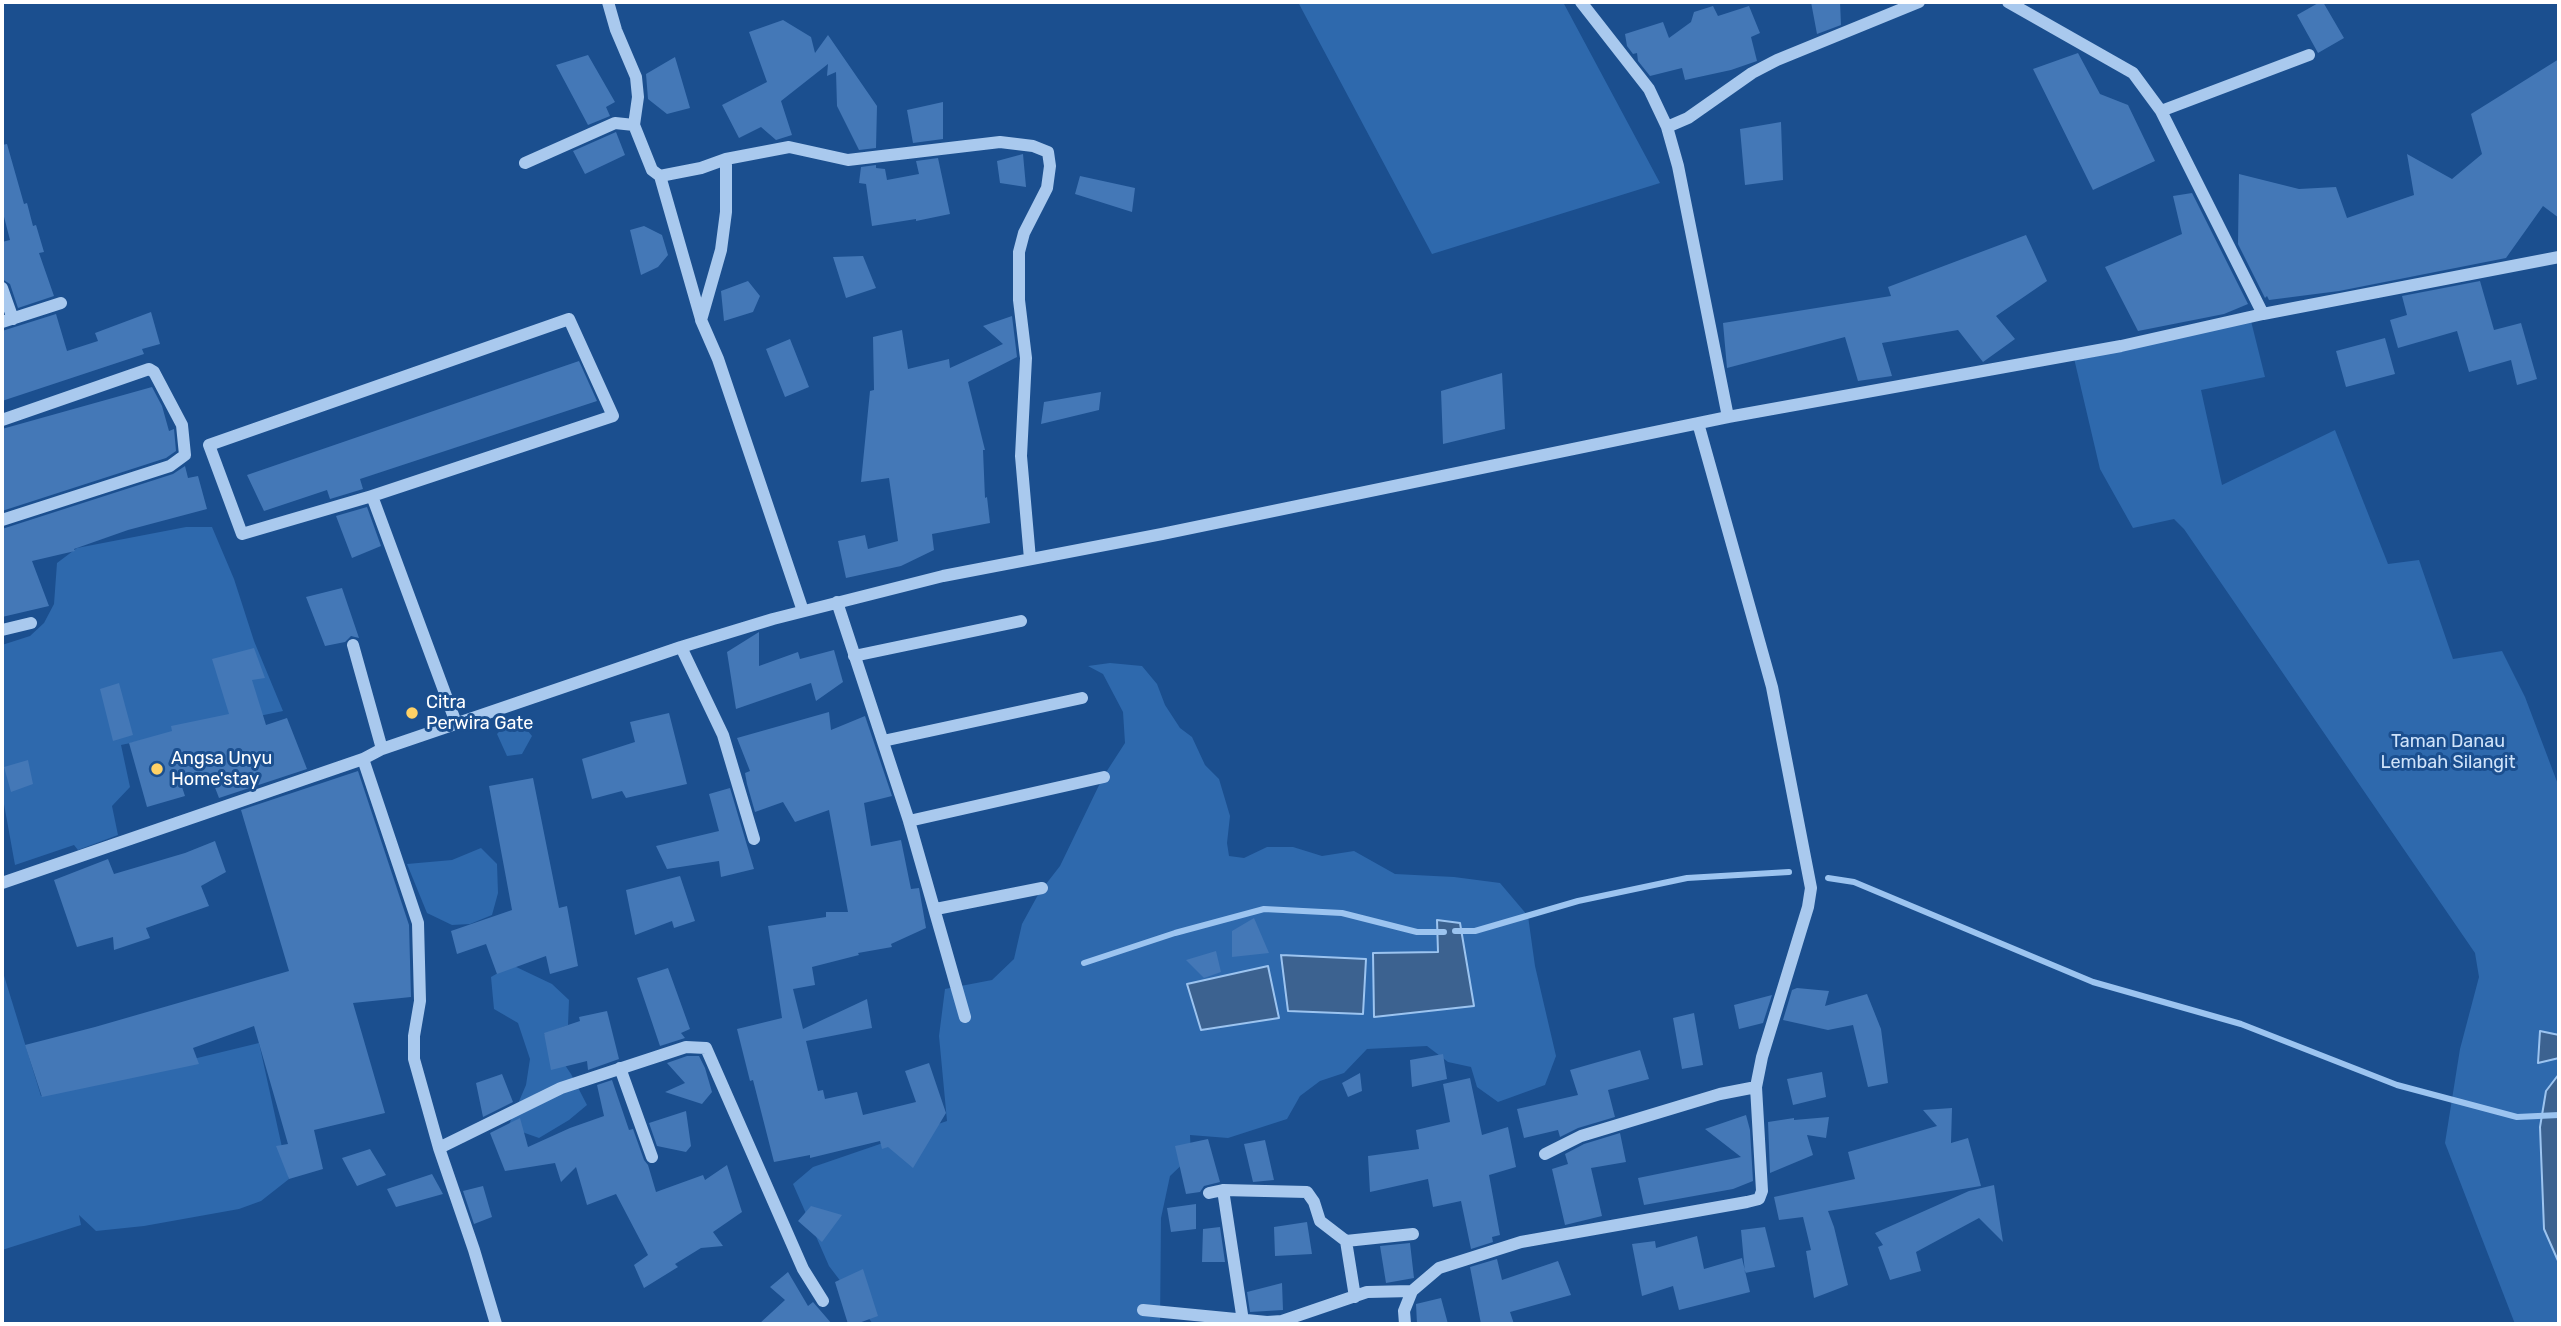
<!DOCTYPE html>
<html>
<head>
<meta charset="utf-8">
<style>
	body { margin:0 }
	#map { position:relative; width:2561px; height:1326px; overflow:hidden; background:#1b4f8f; font-family:Rubik,sans-serif }
	canvas { display:block }
	.frame { position:absolute; inset:0; border:4px solid #fff; pointer-events:none }
</style>
</head>
<body>
<div id="map">
<canvas width="2561" height="1326"></canvas>
<div class="frame"></div>
</div>
<script>
const ctx = document.querySelector('canvas').getContext('2d');
ctx.lineJoin = 'round';
function fill(path, color) { ctx.fillStyle = color; ctx.fill(path, 'evenodd'); }
const poly = rows => new Path2D(rows.map(r => 'M' + r).join(''));
function trace(path, color, width, dash) { ctx.strokeStyle = color; ctx.lineWidth = width; ctx.lineCap = dash ? 'butt' : 'round'; ctx.setLineDash(dash || []); ctx.stroke(path); }
function label(font, color, halo, rows, align = 'center') {
  ctx.font = font + ' Rubik,sans-serif'; ctx.lineWidth = 6; ctx.setLineDash([]); ctx.textBaseline = 'middle'; ctx.strokeStyle = halo; ctx.fillStyle = color; for (const [text, x, y, turn = 0] of rows) {
    ctx.save(); ctx.translate(x, y); ctx.rotate((+turn || 0) * Math.PI / 180); ctx.textAlign = isNaN(turn) ? turn : align; if (halo) ctx.strokeText(text, 0, 0); ctx.fillText(text, 0, 0); ctx.restore();
  }
}
const green = poly([
	[1298,2,1563,2,1660,183,1432,254],
	[2250,317,2265,377,2201,390,2222,485,2335,430,2388,564,2419,560,2453,659,2502,651,2525,697,2559,787,2559,1324,2515,1324,2445,1143,2460,1049,2479,977,2475,953,2184,529,2174,519,2133,528,2100,469,2073,354],
	[186,527,212,527,234,579,254,641,283,711,121,745,130,787,112,806,118,835,78,850,74,845,15,865,2,793,2,645,30,636,44,623,54,604,57,563,77,548],
	[1110,663,1142,666,1157,684,1165,705,1180,728,1192,737,1205,765,1219,779,1230,816,1227,843,1229,856,1244,858,1267,847,1293,847,1322,856,1354,851,1395,874,1454,877,1500,883,1528,916,1535,966,1556,1056,1545,1085,1498,1102,1477,1087,1471,1067,1448,1062,1427,1046,1367,1049,1344,1073,1320,1081,1300,1096,1287,1119,1228,1138,1190,1135,1191,1156,1170,1176,1161,1218,1160,1324,873,1324,829,1266,793,1184,813,1167,947,1121,939,1036,945,989,992,980,1014,959,1022,924,1039,893,1060,866,1103,777,1125,743,1123,712,1103,674,1088,666],
	[509,721,523,725,532,736,522,754,507,756,497,734],
	[481,848,497,864,498,893,492,915,470,924,452,925,427,913,407,864,452,860],
	[512,965,552,984,569,1000,568,1025,544,1034,571,1074,587,1105,569,1120,539,1138,508,1127,526,1085,530,1059,518,1023,494,1009,491,977],
	[2,969,41,1096,259,1043,289,1179,261,1201,239,1209,144,1226,96,1231,79,1215,81,1225,2,1250]
]);
const water = poly([
	[1437,920,1460,923,1474,1006,1374,1017,1373,953,1438,952,1437,920],
	[1281,955,1366,959,1363,1014,1288,1011,1281,955],
	[1268,966,1279,1018,1201,1030,1187,984,1268,966],
	[2540,1031,2559,1035,2559,1058,2538,1063,2540,1031],
	[2559,1074,2559,1263,2544,1229,2540,1127,2546,1091,2559,1074]
]);
const stream = poly([
	[1828,878,1854,882,2093,982,2241,1024,2397,1085,2517,1117,2559,1115],
	[1455,931,1475,931,1578,901,1687,878,1789,872],
	[1084,963,1175,933,1264,909,1342,913,1417,932,1444,932]
]);
const building = poly([
	[1811,2,1840,2,1841,25,1817,34],
	[2320,2,2323,2,2344,38,2318,53,2297,15],
	[1713,6,1718,16,1749,6,1760,33,1751,37,1757,61,1731,70,1685,80,1682,68,1650,76,1638,61,1637,53,1633,54,1627,46,1625,34,1663,22,1669,38,1691,22,1694,12],
	[783,20,811,37,815,53,828,35,877,106,876,148,859,150,837,106,836,72,827,76,828,64,781,101,792,135,776,140,761,127,739,138,722,105,767,82,749,32],
	[2078,53,2100,94,2128,105,2155,161,2093,190,2033,69],
	[588,55,615,102,606,107,610,116,588,125,556,65],
	[675,57,690,108,667,114,648,99,646,74],
	[2559,59,2559,218,2543,206,2506,258,2339,291,2269,300,2267,296,2265,298,2238,244,2239,174,2299,189,2336,187,2347,218,2414,195,2407,154,2452,179,2482,154,2471,114],
	[943,102,943,139,913,143,907,110],
	[1781,122,1783,180,1745,185,1740,129],
	[616,132,625,155,585,174,573,151],
	[7,144,24,204,27,203,33,226,36,225,44,252,39,253,54,296,18,308,10,284,2,279,2,242,10,240,2,209,2,145],
	[1023,154,1026,187,1000,183,997,161],
	[938,158,950,214,916,221,916,219,872,226,866,184,859,183,861,167,876,165,876,168,885,169,887,180,919,174,916,161],
	[1080,176,1135,188,1132,212,1075,194],
	[2192,193,2248,304,2224,314,2138,331,2105,267,2182,234,2173,196],
	[644,226,662,235,668,255,658,267,641,275,630,230],
	[2026,235,2047,281,1996,316,2015,339,1983,362,1958,330,1882,343,1892,376,1858,381,1845,337,1727,368,1723,323,1891,296,1888,287],
	[863,256,876,288,846,298,833,257],
	[748,281,760,296,753,312,724,321,721,291],
	[2480,281,2494,330,2521,323,2537,379,2517,385,2511,360,2469,372,2457,331,2398,348,2390,320,2407,315,2402,296],
	[151,312,160,344,142,349,144,354,2,401,2,331,56,314,67,351,98,341,95,333],
	[1012,316,1017,357,968,382,985,450,983,450,985,498,987,497,990,523,932,534,934,550,901,566,846,578,838,541,865,535,868,549,898,541,889,478,861,482,870,391,874,390,873,337,902,330,908,369,949,359,950,368,1003,344,983,326],
	[2385,338,2395,374,2346,387,2336,351],
	[790,339,809,387,785,397,766,349],
	[579,361,597,401,360,479,363,489,330,499,327,490,264,511,247,475],
	[1502,373,1505,429,1443,444,1441,391],
	[152,387,162,406,169,431,174,429,176,451,166,458,2,511,2,429],
	[1101,392,1099,410,1041,424,1044,402],
	[185,466,188,478,198,476,207,509,128,530,74,549,75,551,32,561,49,606,2,617,2,529,173,474],
	[367,507,381,546,352,558,336,516],
	[342,588,359,638,351,636,345,642,325,646,306,597],
	[759,632,759,666,798,652,800,659,834,650,843,682,816,701,811,683,736,709,727,652],
	[254,648,265,678,252,680,266,725,287,718,307,769,219,798,211,777,181,784,185,796,147,807,129,743,172,731,171,726,229,714,212,659],
	[119,683,133,735,113,741,100,689],
	[829,712,831,730,865,716,892,796,864,803,871,846,901,840,911,889,919,888,926,928,891,944,892,947,858,953,859,955,812,967,815,985,793,989,803,1029,867,999,872,1028,806,1041,818,1091,823,1090,825,1099,857,1092,863,1115,916,1102,905,1071,929,1063,946,1113,913,1168,888,1147,882,1149,880,1141,810,1158,810,1155,774,1162,753,1080,750,1081,737,1029,782,1018,768,926,826,917,826,912,848,912,829,810,795,822,783,802,755,812,747,784,745,773,750,771,737,738],
	[669,713,687,784,626,798,622,791,592,799,582,759,635,742,630,722],
	[28,760,33,784,11,792,4,767],
	[358,771,409,925,411,997,353,1003,385,1113,314,1130,323,1169,289,1179,276,1146,288,1144,254,1026,193,1048,199,1064,42,1097,25,1045,95,1027,289,971,241,810],
	[533,778,559,908,567,906,578,966,550,974,546,956,497,974,486,944,457,954,451,931,512,910,489,786],
	[730,788,754,869,721,877,719,861,667,869,656,846,719,831,709,794],
	[215,841,226,872,201,886,209,906,146,928,150,938,114,950,113,937,77,947,54,880,108,859,114,874,185,853],
	[680,876,695,921,674,928,672,921,635,935,626,890],
	[1254,918,1269,953,1232,957,1232,931],
	[1216,951,1221,972,1204,978,1186,960],
	[668,968,690,1029,681,1033,685,1038,660,1046,637,978],
	[1797,988,1829,991,1825,1006,1867,994,1881,1029,1888,1083,1868,1087,1853,1025,1828,1030,1783,1020,1792,990],
	[1772,995,1763,1023,1739,1029,1734,1005],
	[607,1011,619,1059,588,1070,587,1061,551,1070,544,1033,580,1021,579,1017],
	[1694,1013,1703,1065,1682,1069,1673,1018],
	[1640,1050,1649,1079,1608,1090,1615,1117,1578,1128,1560,1137,1558,1130,1524,1138,1517,1109,1578,1095,1570,1070],
	[1443,1054,1447,1079,1412,1087,1410,1060],
	[687,1056,699,1056,705,1068,712,1092,702,1104,665,1092,685,1083,667,1063],
	[1822,1072,1826,1097,1793,1105,1787,1079],
	[1360,1073,1362,1091,1348,1097,1342,1083],
	[502,1074,513,1102,483,1117,476,1083],
	[1470,1078,1482,1135,1508,1127,1516,1167,1489,1175,1500,1235,1492,1237,1493,1242,1471,1249,1461,1201,1433,1207,1428,1179,1370,1192,1368,1156,1419,1149,1416,1130,1450,1122,1443,1084],
	[612,1080,629,1130,633,1129,644,1160,648,1165,656,1192,703,1175,705,1180,727,1165,742,1212,713,1232,723,1246,701,1248,675,1264,678,1267,644,1288,634,1265,648,1255,616,1194,587,1205,576,1167,561,1182,555,1163,505,1171,490,1133,520,1118,528,1147,570,1128,604,1116,597,1085],
	[1952,1108,1951,1143,1968,1138,1981,1186,1828,1211,1834,1227,1848,1285,1814,1298,1806,1251,1811,1250,1803,1217,1779,1220,1774,1197,1855,1179,1848,1152,1937,1126,1923,1110],
	[686,1111,691,1146,686,1152,657,1146,649,1123],
	[1746,1115,1750,1130,1753,1181,1733,1189,1644,1205,1638,1178,1741,1157,1705,1129],
	[1829,1117,1826,1138,1807,1135,1813,1155,1770,1173,1768,1122,1794,1118,1794,1120],
	[1620,1133,1626,1162,1591,1168,1602,1216,1565,1225,1552,1169,1568,1164,1565,1154,1584,1144],
	[1208,1139,1220,1182,1204,1186,1200,1192,1186,1194,1175,1146],
	[1265,1140,1274,1180,1253,1182,1244,1144],
	[370,1149,386,1175,357,1186,342,1158],
	[432,1174,443,1194,396,1207,387,1189],
	[1994,1185,2003,1242,1979,1218,1916,1252,1921,1271,1890,1280,1878,1247,1883,1245,1875,1233,1969,1191],
	[483,1186,492,1217,474,1224,463,1191],
	[1196,1204,1196,1229,1171,1232,1167,1208],
	[811,1206,842,1215,822,1242,798,1221],
	[1307,1222,1312,1254,1275,1256,1274,1227],
	[1220,1227,1225,1262,1202,1262,1203,1229],
	[1765,1227,1775,1267,1745,1273,1741,1230],
	[1697,1236,1704,1269,1742,1258,1750,1292,1679,1310,1673,1286,1642,1296,1632,1244,1655,1241,1656,1248],
	[1410,1243,1414,1278,1386,1283,1380,1246],
	[1497,1259,1502,1280,1558,1261,1571,1295,1510,1312,1514,1324,1481,1324,1470,1267],
	[863,1269,878,1316,856,1324,848,1324,835,1282],
	[788,1272,808,1306,813,1302,832,1324,759,1324,785,1300,770,1287],
	[1282,1283,1283,1310,1250,1312,1247,1292],
	[1441,1298,1448,1324,1417,1324,1416,1304]
]);
const minor = poly([
	[608,2,616,30,636,77,638,97,634,125,652,170,660,176,701,168,726,159,789,147,848,160,1000,142,1033,146,1048,152,1050,166,1047,188,1024,233,1019,252,1019,300,1026,358,1021,456,1030,559],
	[1581,2,1649,89,1667,127,1678,166,1728,417],
	[2008,2,2133,73,2161,111,2263,314],
	[2161,111,2309,55],
	[1667,127,1688,118,1752,73,1777,60,1919,2],
	[726,159,726,212,721,250,701,320,718,359,803,611],
	[525,163,615,123,634,125],
	[660,176,701,319],
	[2,288,13,319],
	[569,319,613,416,372,496,242,534,209,445,569,319],
	[2,322,61,303],
	[2,420,149,369,154,372,182,425,185,455,170,466,2,520],
	[372,496,456,723],
	[837,602,909,821,965,1017],
	[2,630,31,623],
	[353,645,382,749],
	[681,647,723,735,754,839],
	[854,656,1021,621],
	[883,741,1082,698],
	[363,759,418,923,420,1001,414,1036,414,1059,439,1148,474,1250,496,1324],
	[909,821,1104,777],
	[2,883,363,759,382,749,681,647,773,619,943,576,1162,534,1728,417,2121,346,2263,314,2559,257],
	[936,909,1042,888],
	[620,1068,652,1157],
	[439,1148,561,1088,686,1047,706,1048,803,1269,823,1301],
	[1545,1154,1581,1136,1720,1094,1756,1087],
	[1223,1190,1243,1321],
	[1209,1193,1223,1190,1307,1192,1314,1202,1320,1221,1346,1241,1413,1234],
	[1346,1241,1355,1297],
	[1143,1310,1267,1322,1282,1321,1367,1292,1412,1291],
	[1405,1324,1404,1311,1412,1291,1439,1268,1521,1242,1747,1202,1759,1199,1762,1191,1756,1087,1762,1057,1808,907,1811,888,1772,687,1698,423]
]);
const markers = [
	[412,713,7,"#ffd166"],
	[157,769,7,"#ffd166"]
];
const poiNames = [
	["Citra",426,703],
	["Perwira Gate",426,724],
	["Angsa Unyu",171,759],
	["Home'stay",171,780]
];
const parkNames = [
	["Taman Danau",2448,742],
	["Lembah Silangit",2448,763]
];
fill(green, '#2e69ad');
fill(water, '#3c6290');
trace(water, '#9cc4f0', 2);
trace(stream, '#9cc4f0', 6);
fill(building, '#4478b7');
trace(minor, '#a9c9ee', 12);
for (const [x, y, r, color] of markers) { const dot = new Path2D(); dot.arc(x, y, r, 0, 2 * Math.PI); ctx.fillStyle = color; ctx.fill(dot); trace(dot, '#1b4f8f', 2.5); }
label('18px', '#fff', '#1b4f8f', poiNames, 'left');
label('18px', '#cfe3fa', '#1b4f8f', parkNames);
</script>
</body>
</html>
